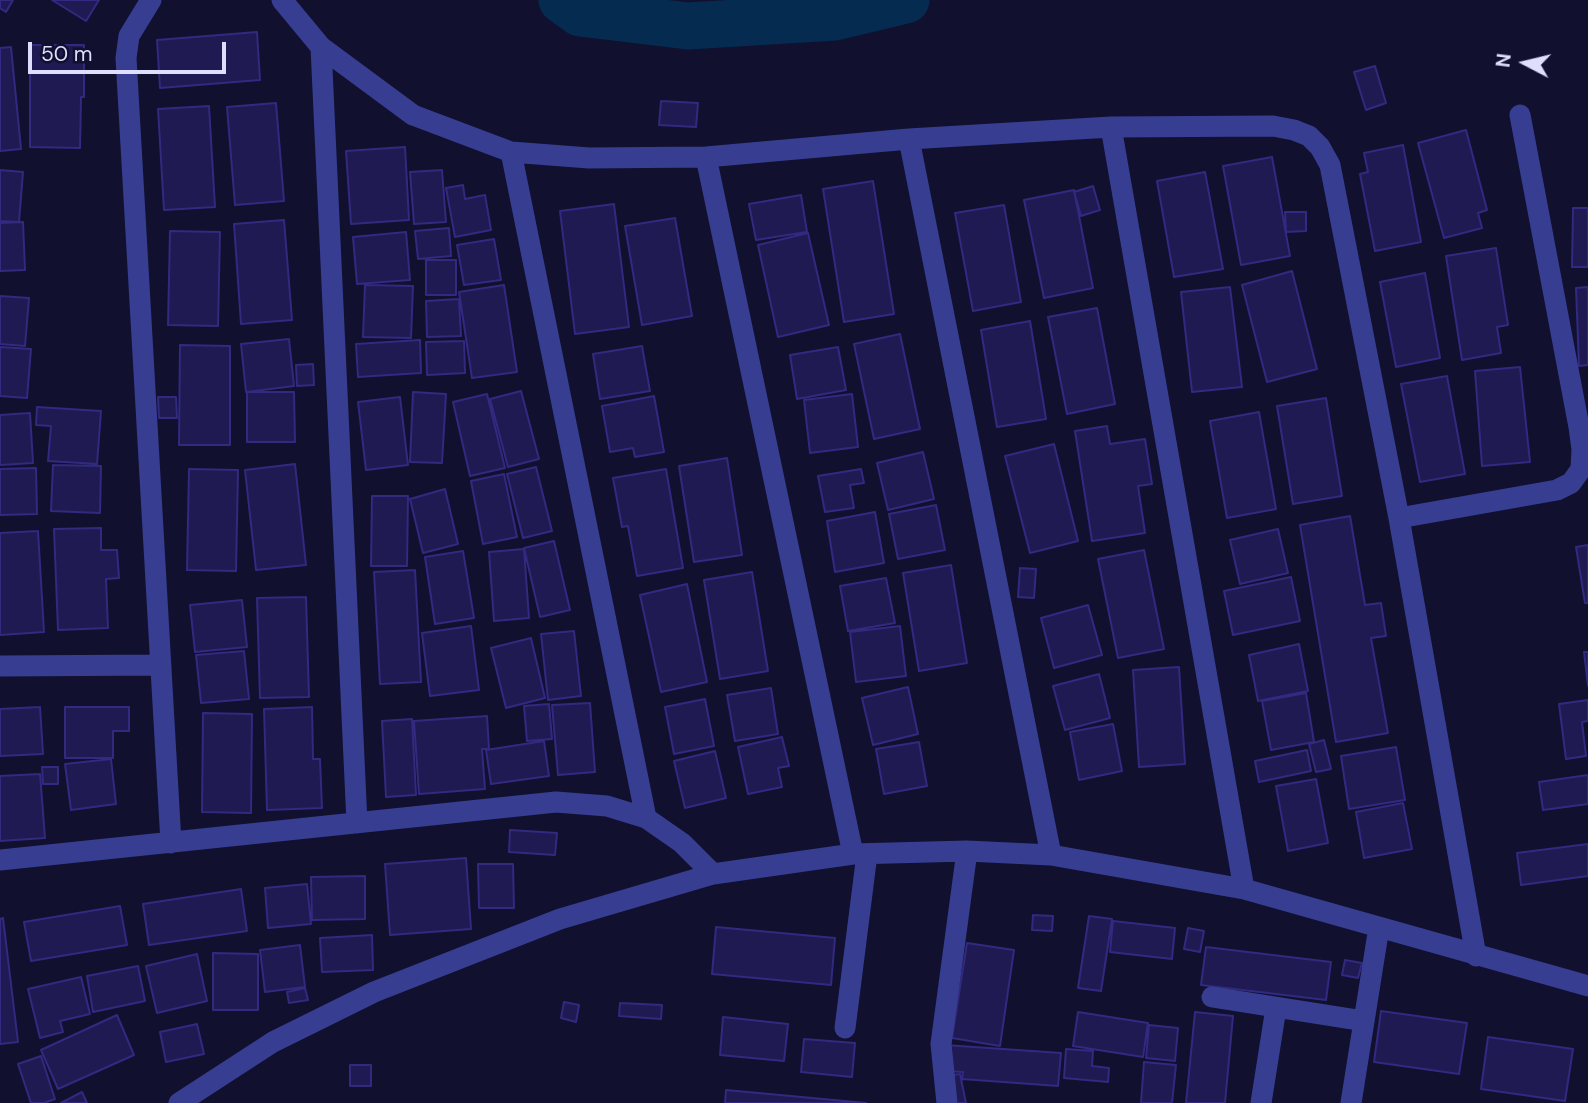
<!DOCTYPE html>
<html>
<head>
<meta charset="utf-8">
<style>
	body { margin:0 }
	#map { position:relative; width:1588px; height:1103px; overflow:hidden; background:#11102f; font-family:"DM Sans",sans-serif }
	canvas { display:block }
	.north { position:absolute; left:1490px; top:28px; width:70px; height:70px; -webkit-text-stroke:5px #11102f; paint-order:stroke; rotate:277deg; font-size:19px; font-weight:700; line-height:28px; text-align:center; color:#dedeff }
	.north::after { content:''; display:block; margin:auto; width:24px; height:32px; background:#dedeff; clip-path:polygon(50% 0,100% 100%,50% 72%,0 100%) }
	.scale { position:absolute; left:28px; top:42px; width:198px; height:32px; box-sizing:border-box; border:4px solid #dedeff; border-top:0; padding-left:9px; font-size:21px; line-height:24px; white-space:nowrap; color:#dedeff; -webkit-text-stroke:5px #11102f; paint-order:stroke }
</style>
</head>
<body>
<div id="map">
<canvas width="1588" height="1103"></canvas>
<div class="north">N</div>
<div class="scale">50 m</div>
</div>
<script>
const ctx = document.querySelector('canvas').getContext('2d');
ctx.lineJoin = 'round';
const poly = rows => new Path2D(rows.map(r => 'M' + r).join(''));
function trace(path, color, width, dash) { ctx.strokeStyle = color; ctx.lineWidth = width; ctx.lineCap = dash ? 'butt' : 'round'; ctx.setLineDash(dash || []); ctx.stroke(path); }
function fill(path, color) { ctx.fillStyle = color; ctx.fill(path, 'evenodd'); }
const river = poly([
	[562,0,580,13,688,26,835,17,906,0]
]);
const building = poly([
	[0,0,13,0,6,12,0,8,0,0],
	[52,0,99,0,86,21,52,0],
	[257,32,260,80,160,88,157,40,257,32],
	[30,45,84,45,84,97,81,97,80,148,30,147,30,45],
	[11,47,21,149,0,151,0,48,11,47],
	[1375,66,1386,103,1366,110,1354,72,1375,66],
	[661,101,698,103,696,127,659,125,661,101],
	[276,103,284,201,235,205,227,107,276,103],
	[209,106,215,207,164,210,158,109,209,106],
	[1466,130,1487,210,1478,213,1482,228,1444,238,1418,143,1466,130],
	[1403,145,1421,242,1375,251,1360,174,1368,172,1364,153,1403,145],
	[405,147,409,220,351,224,346,151,405,147],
	[1272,157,1290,256,1241,265,1223,166,1272,157],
	[0,170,23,172,19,222,0,221,0,170],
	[442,170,446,222,414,224,410,172,442,170],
	[1205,172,1223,269,1174,277,1157,181,1205,172],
	[873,181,894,314,844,322,823,189,873,181],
	[463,185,465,199,485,195,491,230,455,237,446,188,463,185],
	[1093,186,1100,210,1081,216,1074,192,1093,186],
	[1074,190,1093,288,1044,298,1024,200,1074,190],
	[801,195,807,232,756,240,749,204,801,195],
	[614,204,629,327,575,334,560,211,614,204],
	[1004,205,1021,302,973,311,955,213,1004,205],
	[1573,208,1588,208,1588,267,1572,267,1573,208],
	[1285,212,1306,212,1306,231,1286,232,1285,212],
	[675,218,692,316,642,325,625,226,675,218],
	[284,220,292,320,241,324,234,224,284,220],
	[23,222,25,270,0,271,0,223,23,222],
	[449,228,451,256,418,259,415,231,449,228],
	[170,231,220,232,218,326,168,325,170,231],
	[406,232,410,280,357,284,353,237,406,232],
	[808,233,829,325,778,337,758,245,808,233],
	[494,239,501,280,464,285,457,245,494,239],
	[1496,248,1508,325,1497,327,1501,353,1462,360,1446,256,1496,248],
	[426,260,456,260,456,295,426,295,426,260],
	[1292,271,1317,369,1267,382,1242,285,1292,271],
	[1425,273,1440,358,1396,367,1380,282,1425,273],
	[365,285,413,286,411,338,363,337,365,285],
	[504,285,517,372,472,378,459,292,504,285],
	[1230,287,1242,387,1192,392,1181,292,1230,287],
	[1588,287,1588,365,1579,366,1576,288,1588,287],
	[0,296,29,298,25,346,0,344,0,296],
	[459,299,461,336,427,337,426,301,459,299],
	[1097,308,1115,404,1067,414,1048,317,1097,308],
	[1030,321,1046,419,997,427,981,330,1030,321],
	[900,334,920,429,874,439,854,344,900,334],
	[289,339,294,386,246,392,241,344,289,339],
	[420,340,421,373,358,377,356,344,420,340],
	[464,341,465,373,427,375,426,342,464,341],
	[180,345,230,346,230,445,179,445,180,345],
	[642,346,650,391,600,399,593,354,642,346],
	[0,347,31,349,27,398,0,396,0,347],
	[838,347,846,390,797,399,790,355,838,347],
	[313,364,314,385,297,386,296,365,313,364],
	[1520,367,1530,462,1482,466,1475,371,1520,367],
	[1447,376,1465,474,1420,482,1401,384,1447,376],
	[521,391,539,459,508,467,490,399,521,391],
	[247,392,294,392,295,442,247,442,247,392],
	[413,392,446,394,442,463,410,462,413,392],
	[487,394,505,468,470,476,453,402,487,394],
	[852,394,858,447,810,453,804,400,852,394],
	[654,396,664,452,635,457,633,448,610,452,602,406,654,396],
	[158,397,176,397,177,418,159,418,158,397],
	[400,397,408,465,366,470,358,402,400,397],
	[1326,398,1342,496,1293,504,1277,406,1326,398],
	[37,407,101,411,97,464,48,461,51,426,36,425,37,407],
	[1259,412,1276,509,1227,518,1210,421,1259,412],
	[30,413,33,463,0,465,0,415,30,413],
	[1107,426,1110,444,1145,439,1152,484,1138,486,1145,533,1092,541,1075,431,1107,426],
	[1054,444,1078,541,1030,553,1005,456,1054,444],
	[923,452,934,499,888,510,877,463,923,452],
	[727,458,742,555,694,562,679,466,727,458],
	[295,464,306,565,256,570,245,470,295,464],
	[53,465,101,466,100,513,51,511,53,465],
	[536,467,552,531,523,538,507,474,536,467],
	[36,468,37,514,0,515,0,469,36,468],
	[189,469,238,470,236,571,187,570,189,469],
	[666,469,683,568,637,576,628,526,622,527,613,478,666,469],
	[861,469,864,483,850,485,854,508,825,512,818,476,861,469],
	[504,474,517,537,483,544,471,481,504,474],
	[445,489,458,544,423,553,410,499,445,489],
	[372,496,408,496,407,566,371,566,372,496],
	[936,505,945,550,898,559,889,514,936,505],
	[875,512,884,563,835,572,827,521,875,512],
	[1350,516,1365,605,1381,603,1386,636,1371,638,1388,733,1336,742,1300,525,1350,516],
	[101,528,101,550,117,550,119,578,106,579,108,628,58,630,54,529,101,528],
	[1278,529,1288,573,1240,584,1230,540,1278,529],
	[38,531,44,632,0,635,0,533,38,531],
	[554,541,570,610,540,617,524,548,554,541],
	[1588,545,1588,603,1585,603,1576,547,1588,545],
	[524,549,529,618,494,621,489,552,524,549],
	[1144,550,1164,649,1118,658,1098,559,1144,550],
	[463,551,474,618,435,624,425,557,463,551],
	[951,565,967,663,919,671,903,573,951,565],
	[1020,568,1036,569,1034,598,1018,597,1020,568],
	[415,570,421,682,380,684,374,572,415,570],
	[752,572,768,671,720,679,704,580,752,572],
	[1291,577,1300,621,1233,635,1224,591,1291,577],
	[886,578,895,623,848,631,840,586,886,578],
	[687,584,707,682,661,692,640,595,687,584],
	[306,597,309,697,260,698,257,598,306,597],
	[242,600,247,647,195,652,190,605,242,600],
	[1088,605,1102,655,1054,668,1041,618,1088,605],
	[471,626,479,690,430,696,422,633,471,626],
	[900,626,906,676,856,682,850,632,900,626],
	[574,631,581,696,548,700,541,634,574,631],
	[531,638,545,698,506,708,491,648,531,638],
	[1299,644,1308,691,1258,701,1249,655,1299,644],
	[244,651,249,699,201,703,196,655,244,651],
	[1584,652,1588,652,1588,686,1584,652],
	[1179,667,1185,764,1139,767,1133,670,1179,667],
	[1099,674,1110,718,1065,730,1053,686,1099,674],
	[908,687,918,734,873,745,862,698,908,687],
	[771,688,778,734,735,741,727,695,771,688],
	[1306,693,1314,742,1271,750,1262,701,1306,693],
	[705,699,714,746,674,754,665,707,705,699],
	[1588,700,1588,721,1582,722,1586,756,1566,759,1559,704,1588,700],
	[590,703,595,772,558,775,552,705,590,703],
	[549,704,552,739,527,741,524,706,549,704],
	[40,707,43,754,0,756,0,709,40,707],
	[65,707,129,707,129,731,113,731,113,758,65,758,65,707],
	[312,707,313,759,320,759,322,808,267,810,264,709,312,707],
	[203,713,252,714,251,813,202,812,203,713],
	[487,716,489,749,482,749,485,789,419,794,414,721,487,716],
	[412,719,416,795,386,797,382,721,412,719],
	[1113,724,1122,771,1079,780,1070,732,1113,724],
	[782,737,789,766,778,768,782,787,748,794,738,747,782,737],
	[1324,740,1331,769,1316,772,1309,744,1324,740],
	[544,741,549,776,491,784,486,750,544,741],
	[919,742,927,786,884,794,876,749,919,742],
	[1396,747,1405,800,1349,809,1341,756,1396,747],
	[1307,750,1311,771,1259,782,1255,761,1307,750],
	[715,751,726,798,685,808,674,761,715,751],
	[111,759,116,804,71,810,65,764,111,759],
	[42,767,58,767,58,784,43,784,42,767],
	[40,774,45,838,0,841,0,776,40,774],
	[1588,775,1588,804,1543,810,1539,782,1588,775],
	[1316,779,1328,843,1288,851,1276,786,1316,779],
	[1403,803,1412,849,1364,858,1356,812,1403,803],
	[510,830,557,833,555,855,509,852,510,830],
	[1588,844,1588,876,1521,885,1517,853,1588,844],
	[466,858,471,929,390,935,385,864,466,858],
	[478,864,513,864,514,908,479,908,478,864],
	[365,876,365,919,312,920,311,877,365,876],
	[307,884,311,924,268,928,265,888,307,884],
	[241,889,247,931,149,945,143,904,241,889],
	[120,906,127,945,31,961,24,922,120,906],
	[1033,915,1053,916,1052,931,1032,930,1033,915],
	[1089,916,1112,919,1101,991,1078,988,1089,916],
	[3,918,18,1042,0,1044,0,919,3,918],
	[1113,921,1175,928,1172,959,1110,952,1113,921],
	[716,927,835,938,831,985,712,974,716,927],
	[1188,928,1204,931,1200,952,1184,949,1188,928],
	[372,935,373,970,322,972,320,938,372,935],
	[967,943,1014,950,1000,1046,952,1038,967,943],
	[300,945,305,987,265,992,260,950,300,945],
	[1206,947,1331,962,1326,1000,1201,985,1206,947],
	[213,953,258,954,258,1010,213,1010,213,953],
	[197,954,207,1001,157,1013,146,966,197,954],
	[1345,960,1362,963,1358,978,1342,975,1345,960],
	[138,966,145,1001,93,1012,87,976,138,966],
	[81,977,90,1014,60,1021,63,1032,40,1038,28,989,81,977],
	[305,988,308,1000,289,1003,287,992,305,988],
	[564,1002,579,1005,576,1022,561,1018,564,1002],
	[620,1003,662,1005,661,1019,619,1016,620,1003],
	[1381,1011,1467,1023,1459,1074,1374,1062,1381,1011],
	[1078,1012,1148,1023,1143,1057,1073,1046,1078,1012],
	[1195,1012,1233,1016,1225,1103,1186,1103,1195,1012],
	[117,1015,134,1055,58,1089,41,1050,117,1015],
	[723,1017,788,1024,784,1061,720,1055,723,1017],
	[197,1024,204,1054,166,1062,160,1032,197,1024],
	[1149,1025,1178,1028,1175,1061,1146,1058,1149,1025],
	[1488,1037,1573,1049,1565,1101,1481,1089,1488,1037],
	[804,1039,855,1043,852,1077,801,1072,804,1039],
	[945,1045,1061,1053,1058,1086,962,1079,963,1072,943,1071,945,1045],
	[1066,1049,1093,1051,1092,1066,1109,1068,1108,1082,1064,1078,1066,1049],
	[41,1056,55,1099,44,1103,31,1103,18,1064,41,1056],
	[1144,1062,1176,1065,1172,1103,1141,1103,1144,1062],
	[350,1065,371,1065,371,1086,350,1086,350,1065],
	[960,1074,966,1103,951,1103,946,1076,960,1074],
	[726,1090,866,1103,725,1103,726,1090],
	[82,1092,87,1103,61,1103,82,1092]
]);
const minor = poly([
	[151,0,129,36,126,58,171,843],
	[282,0,321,47,413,115,511,152,589,158,706,157,909,139,1111,127,1273,126,1294,130,1309,136,1320,147,1330,165,1399,518,1476,956],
	[321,47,357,823],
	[1111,127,1244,889],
	[909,139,1051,855],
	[511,152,646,818],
	[706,157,853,854],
	[1399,518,1557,490,1571,483,1581,469,1582,449,1579,427,1520,115],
	[0,666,161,665],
	[0,860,556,802,607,806,646,818,682,843,713,874],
	[1212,997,1364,1021],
	[845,1028,867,854],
	[179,1103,273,1042,374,992,560,919,713,874,853,854,967,851,1051,855,1244,889,1588,986],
	[947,1103,941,1044,967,851],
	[1261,1103,1276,1008],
	[1351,1103,1379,927]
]);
trace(river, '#062b51', 47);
fill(building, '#1f1a52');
trace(building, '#312a80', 2);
trace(minor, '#373e92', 21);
</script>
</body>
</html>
